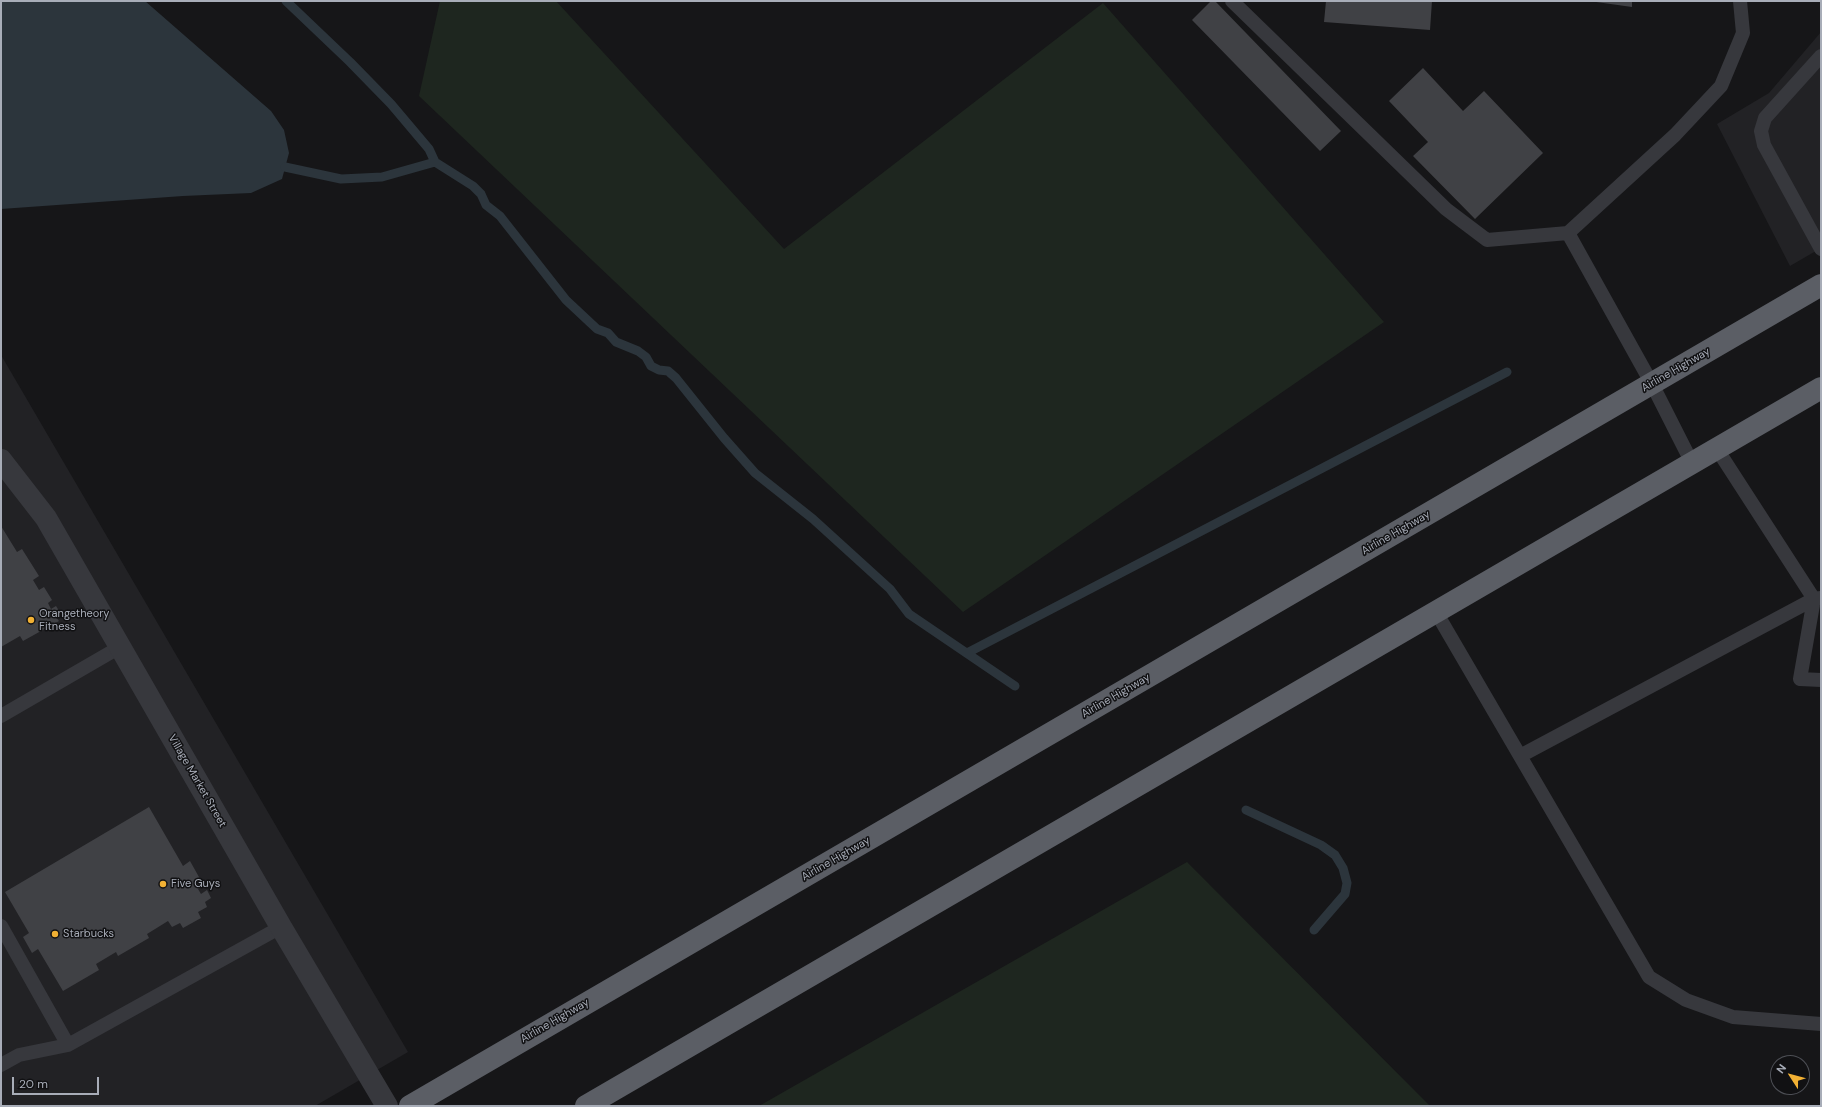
<!DOCTYPE html>
<html>
<head>
<meta charset="utf-8">
<style>
	body { margin:0 }
	#map { position:relative; width:1822px; height:1107px; overflow:hidden; background:#161618; font-family:"DM Sans",sans-serif }
	canvas { display:block }
	.frame { position:absolute; inset:0; border:2px solid #a8adb8; pointer-events:none }
	.north { position:absolute; left:1770px; top:1055px; width:40px; height:40px; box-sizing:border-box; background:#111113; border:1px solid #4d4f55; border-radius:50%; rotate:306deg; font-size:11px; font-weight:700; line-height:16px; text-align:center; color:#a8adb8 }
	.north::after { content:''; display:block; margin:auto; width:14px; height:18px; background:#f2b134; clip-path:polygon(50% 0,100% 100%,50% 72%,0 100%) }
	.scale { position:absolute; left:12px; top:1077px; width:87px; height:18px; box-sizing:border-box; border:2px solid #a8adb8; border-top:0; padding-left:5px; font-size:12px; line-height:14px; white-space:nowrap; color:#a8adb8; -webkit-text-stroke:3px #111113; paint-order:stroke }
</style>
</head>
<body>
<div id="map">
<canvas width="1822" height="1107"></canvas>
<div class="frame"></div>
<div class="north">N</div>
<div class="scale">20 m</div>
</div>
<script>
const ctx = document.querySelector('canvas').getContext('2d');
ctx.lineJoin = 'round';
function fill(path, color) { ctx.fillStyle = color; ctx.fill(path, 'evenodd'); }
const poly = rows => new Path2D(rows.map(r => 'M' + r).join(''));
function trace(path, color, width, dash) { ctx.strokeStyle = color; ctx.lineWidth = width; ctx.lineCap = dash ? 'butt' : 'round'; ctx.setLineDash(dash || []); ctx.stroke(path); }
function label(font, color, halo, rows, align = 'center') {
  ctx.font = font + ' "DM Sans",sans-serif'; ctx.lineWidth = 3; ctx.setLineDash([]); ctx.textBaseline = 'middle'; ctx.strokeStyle = halo; ctx.fillStyle = color; for (const [text, x, y, turn = 0] of rows) {
    ctx.save(); ctx.translate(x, y); ctx.rotate((+turn || 0) * Math.PI / 180); ctx.textAlign = isNaN(turn) ? turn : align; if (halo) ctx.strokeText(text, 0, 0); ctx.fillText(text, 0, 0); ctx.restore();
  }
}
const built = poly([
	[1821,32,1821,248,1790,266,1717,124,1769,93],
	[1,355,408,1052,315,1106,1,1106]
]);
const green = poly([
	[440,1,556,1,784,249,1103,3,1384,322,963,612,419,96],
	[1187,862,1430,1106,759,1106]
]);
const water = poly([
	[1,1,145,1,271,111,284,130,289,153,282,179,251,193,183,196,1,209]
]);
const stream = poly([
	[286,1,350,62,391,104,429,149,435,162,473,186,481,194,486,205,500,216,566,300,597,329,608,333,616,342,638,351,646,357,651,366,659,370,668,371,676,378,724,438,755,473,813,519,890,589,909,614,1015,686],
	[285,167,341,179,382,177,435,162],
	[967,653,1507,372],
	[1246,810,1321,845,1335,855,1343,868,1347,883,1345,894,1314,930]
]);
const building = poly([
	[1211,1,1215,1,1341,131,1320,151,1192,20],
	[1326,1,1432,1,1430,30,1324,22],
	[1589,1,1632,1,1632,7],
	[1423,68,1463,111,1484,91,1543,153,1475,219,1413,156,1428,142,1389,101],
	[1,526,17,552,22,549,39,576,33,580,39,590,44,587,52,600,48,603,51,609,56,606,61,614,56,617,59,621,23,641,20,636,1,647],
	[149,807,183,866,190,861,204,886,198,889,201,894,207,890,211,898,205,902,207,907,198,912,201,918,183,928,180,923,172,927,168,921,147,934,149,938,118,956,116,952,96,964,99,970,63,991,38,949,32,953,23,937,29,933,5,892]
]);
const service = poly([
	[1232,1,1446,209,1487,240,1568,233,1675,135,1721,86,1743,33,1740,1],
	[1821,56,1765,118,1761,131,1764,145,1821,249],
	[1568,233,1652,384,1692,463],
	[1717,449,1814,599,1800,679,1821,680],
	[1436,612,1649,977,1686,1000,1733,1017,1821,1024],
	[1,716,120,647],
	[1520,756,1814,599,1821,598],
	[1,926,68,1045],
	[1,1065,19,1055,68,1045,281,927]
]);
const minor = poly([
	[1,460,46,518,281,927,387,1106]
]);
const trunk = poly([
	[410,1106,1821,285],
	[586,1106,1821,388]
]);
const markers = [
	[31,620,4,"#f2b134"],
	[163,884,4,"#f2b134"],
	[55,934,4,"#f2b134"]
];
const streetNames = [
	["Airline Highway",1676,370,-30],
	["Airline Highway",1396,533,-30],
	["Airline Highway",1116,696,-30],
	["Village Market Street",197,781,60],
	["Airline Highway",836,859,-30],
	["Airline Highway",555,1021,-30]
];
const poiNames = [
	["Orangetheory",39,614],
	["Fitness",39,627],
	["Five Guys",171,884],
	["Starbucks",63,934]
];
fill(built, '#222225');
fill(green, '#1e261f');
fill(water, '#2c353c');
trace(stream, '#2c353c', 9);
fill(building, '#404145');
trace(service, '#37383d', 14);
trace(minor, '#37383d', 22);
trace(trunk, '#5b5e65', 22);
for (const [x, y, r, color] of markers) { const dot = new Path2D(); dot.arc(x, y, r, 0, 2 * Math.PI); ctx.fillStyle = color; ctx.fill(dot); trace(dot, '#111113', 1.5); }
label('11px', '#a8adb8', '#111113', streetNames);
label('11px', '#a8adb8', '#111113', poiNames, 'left');
</script>
</body>
</html>
